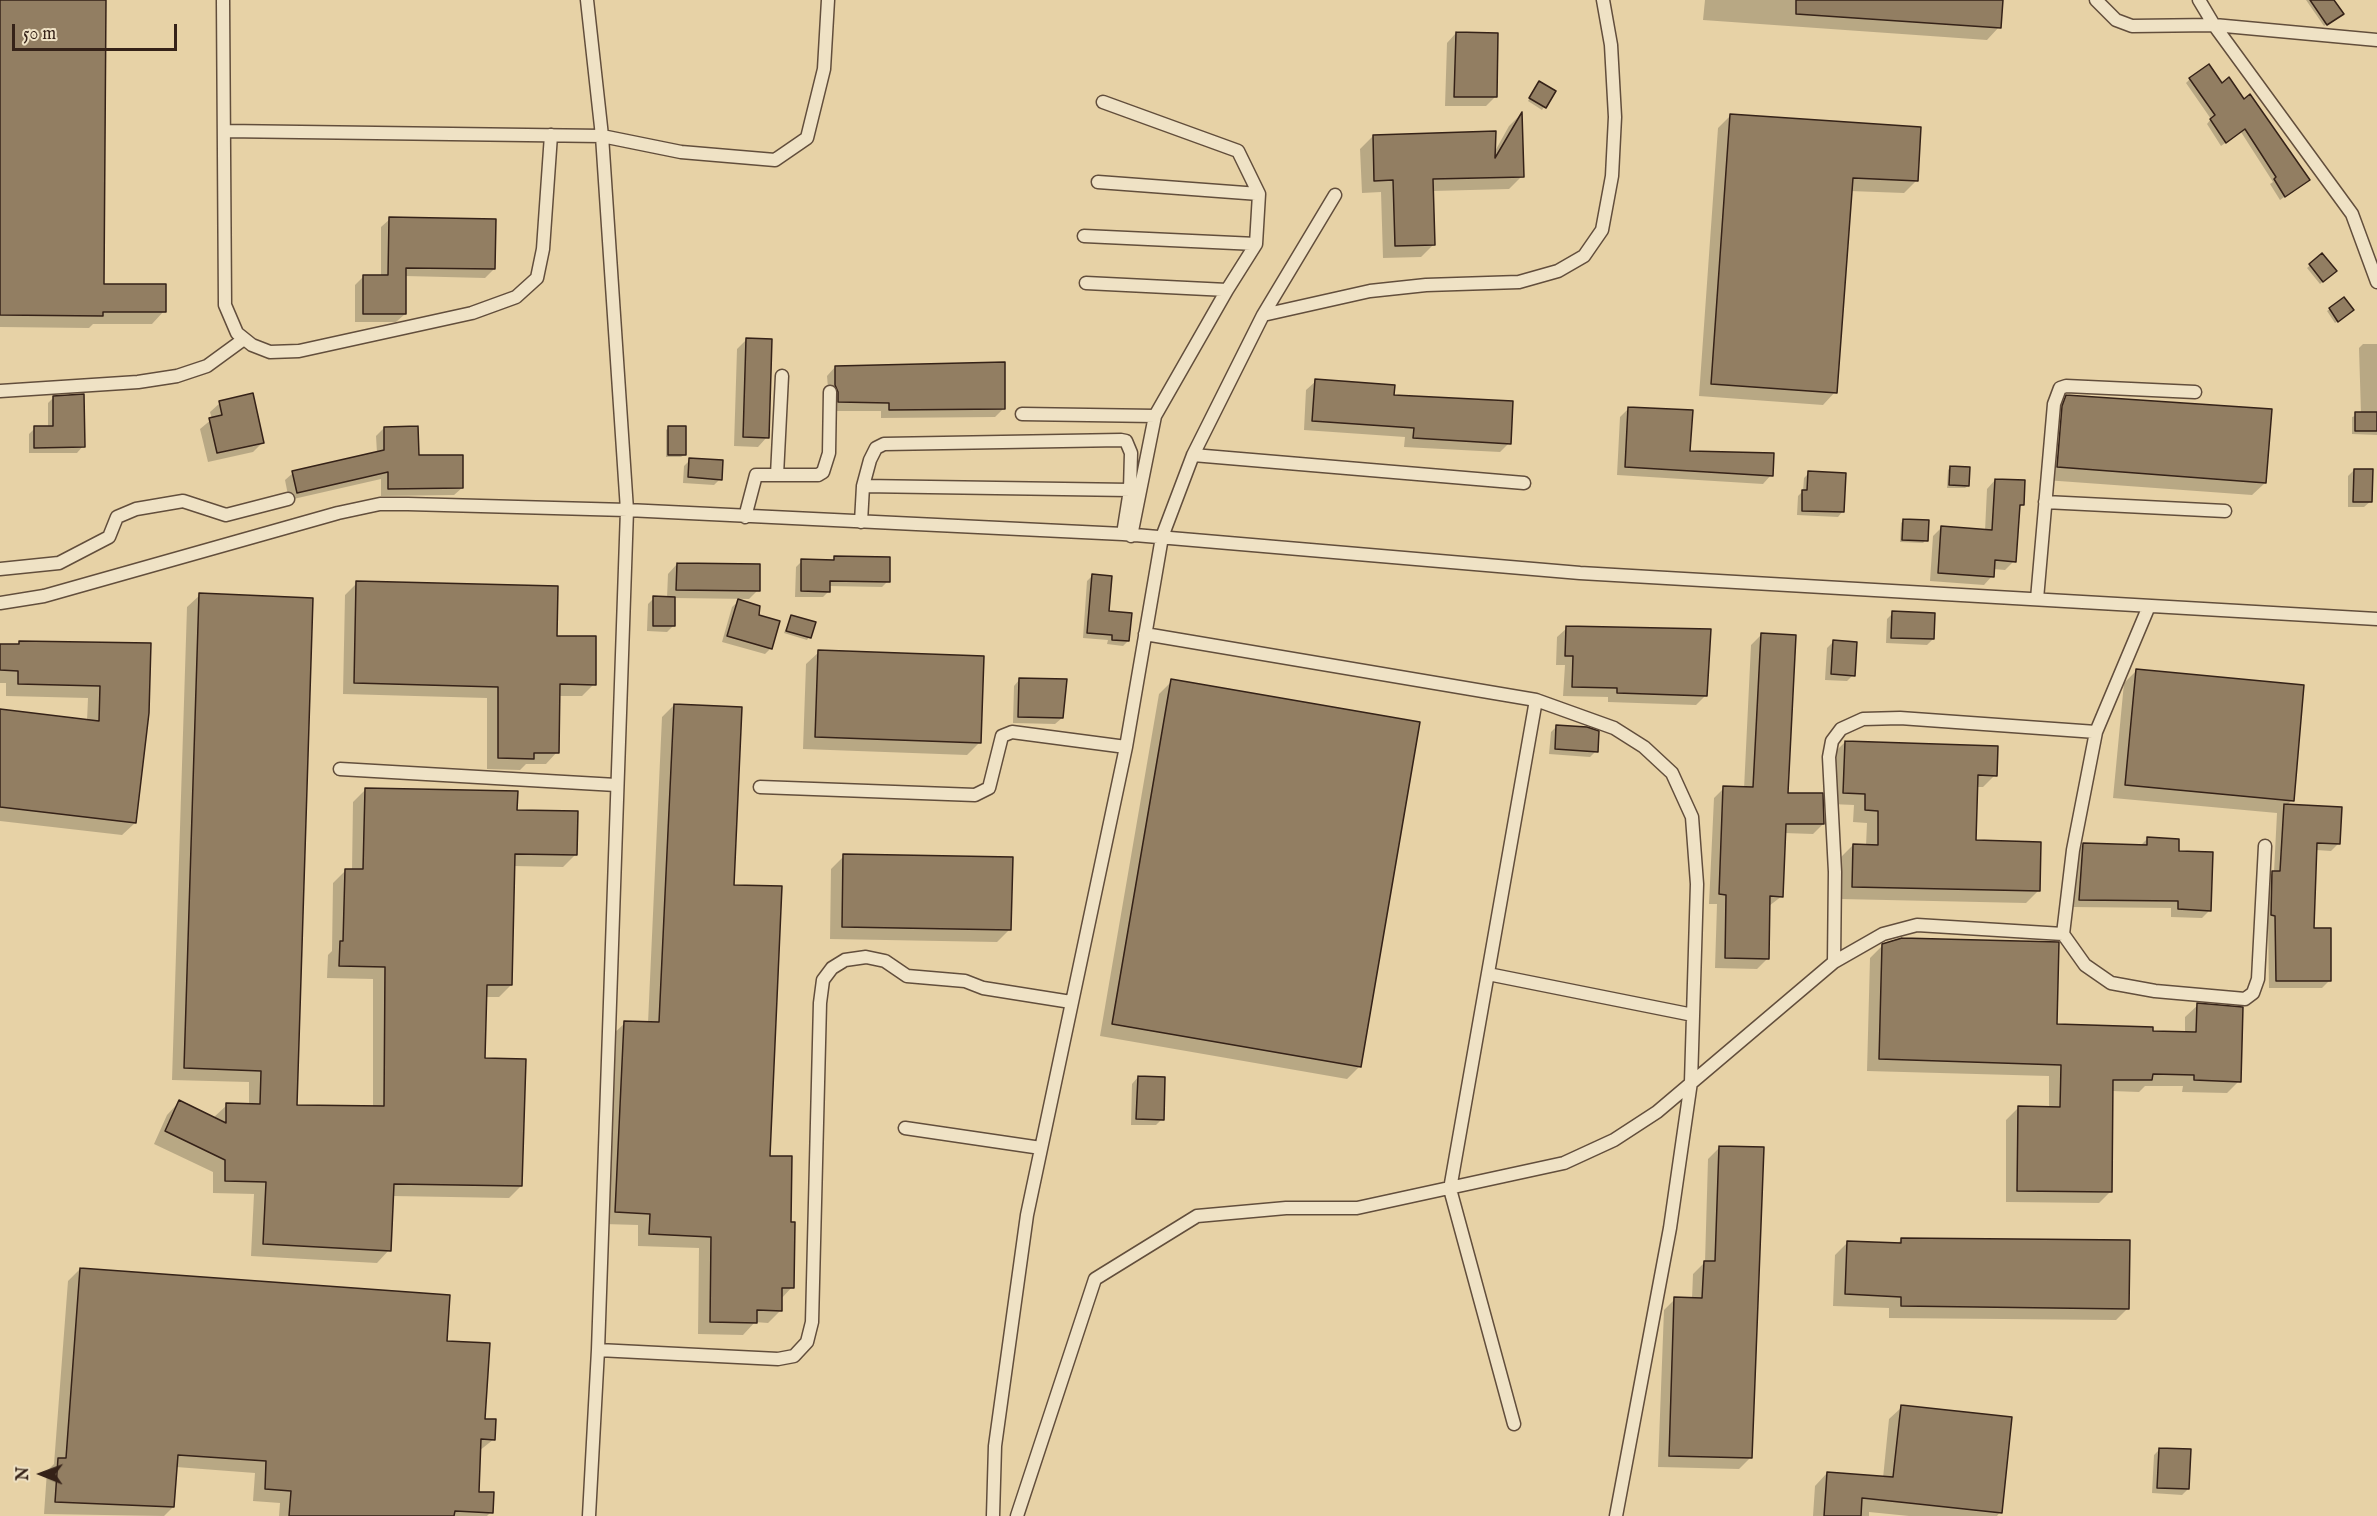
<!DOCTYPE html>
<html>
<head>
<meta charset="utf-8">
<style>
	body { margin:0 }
	#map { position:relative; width:2377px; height:1516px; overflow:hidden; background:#e7d2a6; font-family:"IM FELL English",serif }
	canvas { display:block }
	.north { position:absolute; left:12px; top:1444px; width:60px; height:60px; -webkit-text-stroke:4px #efe2c5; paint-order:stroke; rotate:271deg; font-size:16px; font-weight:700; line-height:24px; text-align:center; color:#352218 }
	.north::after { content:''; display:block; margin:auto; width:21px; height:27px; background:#352218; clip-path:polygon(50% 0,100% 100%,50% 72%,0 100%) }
	.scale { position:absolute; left:12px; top:24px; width:165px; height:27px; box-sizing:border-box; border:3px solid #352218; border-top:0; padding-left:8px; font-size:18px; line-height:21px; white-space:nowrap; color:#352218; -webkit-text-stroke:4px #efe2c5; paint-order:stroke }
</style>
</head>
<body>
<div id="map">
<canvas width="2377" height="1516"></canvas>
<div class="north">N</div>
<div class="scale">50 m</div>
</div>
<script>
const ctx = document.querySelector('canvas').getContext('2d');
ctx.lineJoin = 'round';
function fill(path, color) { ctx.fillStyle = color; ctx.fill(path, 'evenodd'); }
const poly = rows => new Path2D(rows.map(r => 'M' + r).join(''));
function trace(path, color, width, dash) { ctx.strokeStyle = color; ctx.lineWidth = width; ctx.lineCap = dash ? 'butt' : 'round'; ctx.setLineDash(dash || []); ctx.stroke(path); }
const shadow = poly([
	[0,0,105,0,102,286,164,311,152,324,93,324,89,328,0,327],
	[1705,0,2001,0,1999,27,1987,40,1703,20],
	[2306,0,2333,0,2339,16,2324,26],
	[1456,33,1495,97,1486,106,1445,106,1447,43],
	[2190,79,2221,85,2243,101,2308,180,2280,200,2270,184,2273,182,2241,132,2221,146,2207,124,2211,119,2186,83],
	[1537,86,1554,92,1542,110,1528,101],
	[1520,115,1522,176,1509,189,1432,191,1434,244,1421,257,1383,258,1381,192,1362,193,1360,149,1373,136,1494,153,1509,126],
	[1731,115,1917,180,1904,193,1850,191,1835,392,1823,405,1699,396,1718,128],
	[390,219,494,269,485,278,405,276,405,314,396,322,355,322,355,285,363,277,381,277,381,227],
	[2322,255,2335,271,2320,284,2307,268],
	[2330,309,2349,313,2335,323,2327,311],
	[747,339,767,437,758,447,734,446,737,349],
	[2363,344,2377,344,2377,435,2352,434,2352,417,2361,414,2359,348],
	[835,367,1004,408,995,417,881,418,881,411,830,411,827,376],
	[1316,381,1393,397,1509,443,1500,452,1404,447,1405,437,1304,430,1306,390],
	[2067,396,2265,483,2252,495,2045,480,2054,409],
	[54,397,83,446,77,453,29,453,29,434,35,428,48,428,48,403],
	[220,403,263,442,253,452,208,462,200,429,212,419,210,412],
	[1629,408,1688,452,1771,475,1763,484,1617,475,1620,417],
	[669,427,684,455,681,457,666,457,666,430],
	[384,428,417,457,462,488,454,495,381,496,381,479,289,500,285,480,293,473,377,453,376,436],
	[690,460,720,479,714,485,683,483,684,466],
	[1950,468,1968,486,1965,488,1947,488,1948,470],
	[2354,470,2371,501,2364,507,2348,507,2348,476],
	[1809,473,1842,512,1838,517,1797,515,1798,496,1803,491,1804,478],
	[1995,480,2022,505,2018,509,2014,561,2005,570,1993,569,1992,576,1984,585,1930,581,1933,536,1942,527,1985,531,1987,489],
	[1903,521,1926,540,1923,543,1900,542,1901,523],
	[835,558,888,581,882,587,829,586,829,591,823,597,795,597,796,567,802,561,831,561],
	[677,564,758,590,749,599,674,598,673,626,667,632,647,631,648,604,654,598,667,598,668,574],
	[1092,576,1107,612,1128,641,1123,646,1107,644,1108,640,1083,638,1087,581],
	[357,583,555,637,594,684,582,696,558,696,557,752,546,764,526,764,520,770,487,769,487,698,343,694,345,595],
	[200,595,295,1106,373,1108,373,979,327,978,328,955,332,951,333,883,346,870,352,871,353,802,366,789,516,811,575,855,563,867,513,866,511,985,499,997,485,997,484,1059,521,1186,509,1198,392,1196,389,1250,377,1263,251,1256,254,1194,213,1193,213,1172,154,1144,167,1115,179,1102,213,1118,227,1105,249,1105,249,1082,172,1080,187,607],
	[739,601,758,616,771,648,765,654,722,642,732,607],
	[1893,613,1933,639,1927,645,1886,643,1887,619],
	[791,616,809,637,807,640,784,633],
	[1567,628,1706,695,1696,705,1608,702,1608,697,1563,696,1565,665,1556,665,1557,637],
	[1761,635,1786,794,1823,824,1813,834,1784,833,1782,896,1769,906,1767,959,1757,969,1715,968,1717,904,1709,904,1714,798,1724,788,1744,789,1751,645],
	[1833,642,1853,675,1847,681,1825,680,1827,648],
	[149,644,135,823,122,835,0,821,0,711,87,721,88,698,6,696,6,683,0,683,0,645],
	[819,652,980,742,967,755,803,749,806,664],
	[2136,671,2292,800,2286,806,2339,843,2331,851,2316,850,2313,929,2330,980,2322,988,2269,988,2268,923,2264,922,2266,880,2274,872,2277,813,2113,798,2124,683],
	[1020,679,1062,718,1055,724,1013,723,1014,686],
	[1172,681,1360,1066,1347,1079,1100,1036,1159,694],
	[674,705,732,886,768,1157,792,1287,781,1299,781,1310,768,1323,755,1322,743,1335,698,1334,699,1248,638,1246,638,1225,604,1224,612,1035,625,1023,648,1023,662,717],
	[1557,726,1596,751,1590,757,1549,754,1551,732],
	[1845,742,1995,775,1983,787,1976,787,1974,842,2038,891,2026,903,1840,899,1841,857,1853,845,1866,846,1867,823,1853,822,1854,805,1831,804,1833,754],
	[2147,839,2177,852,2210,910,2202,918,2171,917,2171,908,2072,907,2076,852,2083,844,2140,846],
	[844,856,1010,929,997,942,830,939,831,869],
	[1882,946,2055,1026,2185,1033,2185,1017,2198,1005,2239,1081,2227,1093,2182,1092,2183,1086,2145,1086,2139,1092,2112,1091,2111,1191,2099,1203,2006,1202,2006,1120,2018,1108,2049,1108,2049,1076,1867,1071,1870,958],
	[1138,1077,1162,1119,1156,1125,1131,1125,1132,1084],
	[1720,1147,1750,1458,1739,1469,1658,1467,1664,1310,1675,1299,1692,1299,1693,1274,1705,1262,1708,1159],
	[1902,1239,2128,1308,2116,1320,1889,1318,1889,1308,1833,1306,1835,1255,1847,1243,1897,1244],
	[80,1269,445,1342,494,1439,479,1451,478,1493,491,1512,487,1516,279,1516,280,1503,253,1501,255,1473,176,1467,173,1507,164,1516,44,1514,47,1471,54,1464,68,1281],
	[1902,1407,2000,1512,1997,1516,1909,1516,1869,1512,1869,1516,1813,1516,1815,1486,1827,1473,1883,1478,1889,1419],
	[2160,1449,2188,1489,2182,1495,2152,1493,2154,1455]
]);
const building = poly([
	[0,0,106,0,104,284,166,284,166,312,103,312,103,316,0,315,0,0],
	[1796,0,2003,0,2001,28,1796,14,1796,0],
	[2310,0,2334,0,2344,14,2327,25,2310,0],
	[1456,32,1498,33,1497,97,1454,97,1456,32],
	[2209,64,2222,83,2229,77,2244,99,2250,94,2310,180,2285,197,2274,179,2276,177,2245,129,2226,143,2210,119,2215,115,2189,78,2209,64],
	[1539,81,1556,91,1546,108,1529,98,1539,81],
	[1522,112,1524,177,1433,179,1435,245,1395,246,1393,180,1374,181,1373,135,1496,131,1495,158,1522,112],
	[1730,114,1921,127,1918,181,1853,178,1837,393,1711,384,1730,114],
	[389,217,496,219,495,269,406,268,406,314,363,314,363,275,388,275,389,217],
	[2322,253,2337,271,2323,282,2309,264,2322,253],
	[2344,297,2354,310,2338,322,2329,308,2344,297],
	[746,338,772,339,769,438,743,437,746,338],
	[1005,362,1005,409,889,410,889,403,838,402,838,392,835,385,835,366,1005,362],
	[1315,379,1395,385,1394,395,1513,401,1511,444,1413,438,1414,428,1312,421,1315,379],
	[253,393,264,443,217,453,209,418,222,415,219,401,253,393],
	[84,394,85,447,34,448,34,426,53,426,53,396,84,394],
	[2066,395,2272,409,2266,483,2057,467,2062,406,2066,395],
	[1628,407,1693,410,1690,451,1774,453,1773,476,1625,467,1628,407],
	[2355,412,2377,412,2377,431,2355,431,2355,412],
	[418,426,419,455,463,455,463,488,388,489,388,472,297,493,292,471,384,450,384,427,418,426],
	[668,426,686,426,686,455,668,455,668,426],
	[689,458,723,460,722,480,688,477,689,458],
	[1950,466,1970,467,1969,486,1949,485,1950,466],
	[2354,469,2373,469,2372,502,2353,502,2354,469],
	[1808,471,1846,473,1844,512,1802,511,1802,490,1807,490,1808,471],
	[1995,479,2025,480,2024,505,2020,505,2016,562,1995,560,1994,577,1938,573,1941,526,1992,530,1995,479],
	[1903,519,1929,520,1928,541,1902,540,1903,519],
	[834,556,890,557,890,582,830,581,830,592,801,591,801,559,834,560,834,556],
	[677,563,760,564,760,591,676,590,677,563],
	[1092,574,1112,576,1109,611,1132,613,1129,641,1112,640,1112,635,1087,633,1092,574],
	[356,581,558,586,557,636,596,636,596,685,560,684,559,753,534,753,534,759,498,758,498,687,354,683,356,581],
	[199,593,313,598,297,1105,384,1106,385,967,339,966,340,941,343,941,345,869,363,869,365,788,518,791,517,810,578,811,577,855,515,854,512,985,487,985,485,1058,526,1059,522,1186,394,1184,391,1251,263,1244,266,1182,225,1181,225,1160,165,1131,179,1100,226,1123,226,1103,260,1104,261,1071,184,1068,199,593],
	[653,596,675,597,675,626,653,626,653,596],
	[738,599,760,606,759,615,780,621,772,649,727,636,738,599],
	[1892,611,1935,613,1934,639,1891,638,1892,611],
	[791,615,816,622,811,638,786,631,791,615],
	[1566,626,1711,629,1707,696,1617,693,1617,688,1572,687,1573,656,1565,656,1566,626],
	[1761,633,1796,635,1788,793,1823,793,1824,824,1786,824,1783,897,1770,896,1769,959,1725,958,1726,895,1719,894,1723,786,1753,787,1761,633],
	[1833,640,1857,642,1855,676,1831,674,1833,640],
	[19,641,151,643,149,713,136,823,0,807,0,709,99,721,100,686,18,684,18,671,0,670,0,644,19,644,19,641],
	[818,650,984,656,981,743,815,737,818,650],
	[2136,669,2304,685,2294,801,2125,785,2136,669],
	[1019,678,1067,679,1063,718,1018,717,1019,678],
	[1171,679,1420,722,1361,1067,1112,1024,1171,679],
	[674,704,742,707,734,885,782,886,770,1156,792,1156,791,1222,795,1222,794,1288,782,1288,782,1311,757,1310,757,1323,710,1322,711,1237,649,1234,650,1214,615,1212,624,1021,659,1022,674,704],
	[1556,725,1587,727,1599,731,1598,752,1555,749,1556,725],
	[1845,741,1998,746,1997,776,1978,775,1976,840,2041,842,2040,891,1852,887,1853,844,1878,845,1878,811,1865,810,1865,794,1843,793,1845,741],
	[2284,804,2342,807,2340,844,2317,843,2314,928,2331,928,2331,981,2276,981,2275,916,2271,915,2272,871,2280,871,2284,804],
	[2147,837,2179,839,2179,851,2213,852,2211,911,2178,909,2178,901,2079,900,2083,843,2147,845,2147,837],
	[843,854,1013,857,1011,930,842,927,843,854],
	[1902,938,2059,942,2057,1024,2153,1027,2153,1031,2196,1032,2197,1003,2243,1007,2241,1082,2194,1080,2194,1075,2153,1074,2152,1080,2113,1080,2112,1192,2017,1191,2018,1106,2060,1107,2061,1065,1879,1059,1882,944,1902,938],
	[1138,1076,1165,1077,1164,1120,1136,1119,1138,1076],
	[1719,1146,1764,1147,1752,1458,1669,1456,1674,1297,1702,1298,1704,1261,1715,1261,1719,1146],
	[1901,1238,2130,1240,2129,1309,1901,1306,1901,1297,1845,1294,1847,1241,1901,1243,1901,1238],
	[80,1268,450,1295,447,1341,490,1343,485,1419,496,1419,495,1440,481,1439,479,1492,494,1492,493,1513,455,1511,454,1516,289,1516,291,1491,265,1489,266,1461,178,1455,174,1507,55,1502,58,1458,66,1458,80,1268],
	[1901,1405,2012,1417,2002,1513,1862,1498,1861,1516,1824,1516,1827,1472,1893,1477,1901,1405],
	[2159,1448,2191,1449,2189,1489,2157,1488,2159,1448]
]);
const service = poly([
	[223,0,225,305,237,333,252,345,270,352,299,351,472,313,516,297,537,278,543,249,551,135],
	[587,0,602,136,627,510,598,1350,589,1516],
	[2096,0,2116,20,2132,26,2214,25,2377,40],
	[2199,0,2214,25,2352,214,2377,282],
	[1103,102,1238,151,1259,194,1256,244,1227,290,1155,416,1131,536],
	[225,131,602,136,681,152,775,160,807,138,824,69,828,0],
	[1098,182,1259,194],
	[1084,236,1256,244],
	[1086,283,1227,290],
	[1263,315,1370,291,1426,285,1519,282,1558,271,1584,256,1602,230,1612,176,1615,117,1611,45,1603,0],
	[0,391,138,382,177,376,207,366,244,339],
	[1022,414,1155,416],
	[1193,455,1524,483],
	[777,475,782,376],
	[863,486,1130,490],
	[2045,502,2225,511],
	[745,517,756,475,818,475,823,472,829,453,830,392],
	[861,522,863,486,870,460,876,448,884,444,1121,440,1126,441,1131,453,1130,490,1123,534],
	[0,569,59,563,109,537,117,517,136,509,183,501,226,515,288,499],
	[2037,599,2054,404,2060,388,2066,386,2195,392],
	[0,603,44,596,338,513,380,504,408,504,627,510,1123,534,1580,573,2377,619],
	[1145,634,1536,700,1450,1189,1514,1424],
	[1536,700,1614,728,1644,747,1672,773,1692,817,1697,884,1691,1082,1670,1228,1616,1516],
	[340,769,616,785],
	[760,787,975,795,989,788,1002,736,1012,732,1126,747],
	[2063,934,2073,850,2096,732,2149,606],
	[1834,962,1835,872,1829,757,1832,741,1841,729,1863,719,1900,718,2096,732],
	[1488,974,1693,1015],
	[905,1128,1041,1148],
	[598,1350,778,1359,794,1356,807,1342,812,1322,820,1003,823,980,832,968,845,960,866,957,885,961,907,976,965,981,983,988,1071,1002],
	[993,1516,995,1446,1027,1215,1126,747,1162,537,1193,455,1263,315,1335,195],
	[1017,1516,1095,1279,1197,1216,1286,1208,1357,1208,1564,1163,1614,1140,1657,1112,1834,962,1883,934,1917,925,2063,934,2085,965,2111,983,2155,991,2245,999,2253,993,2258,979,2265,846]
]);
fill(shadow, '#0003');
fill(building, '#927e62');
trace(building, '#352218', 1.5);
trace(service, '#624e3c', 15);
trace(service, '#efe2c5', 12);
</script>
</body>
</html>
